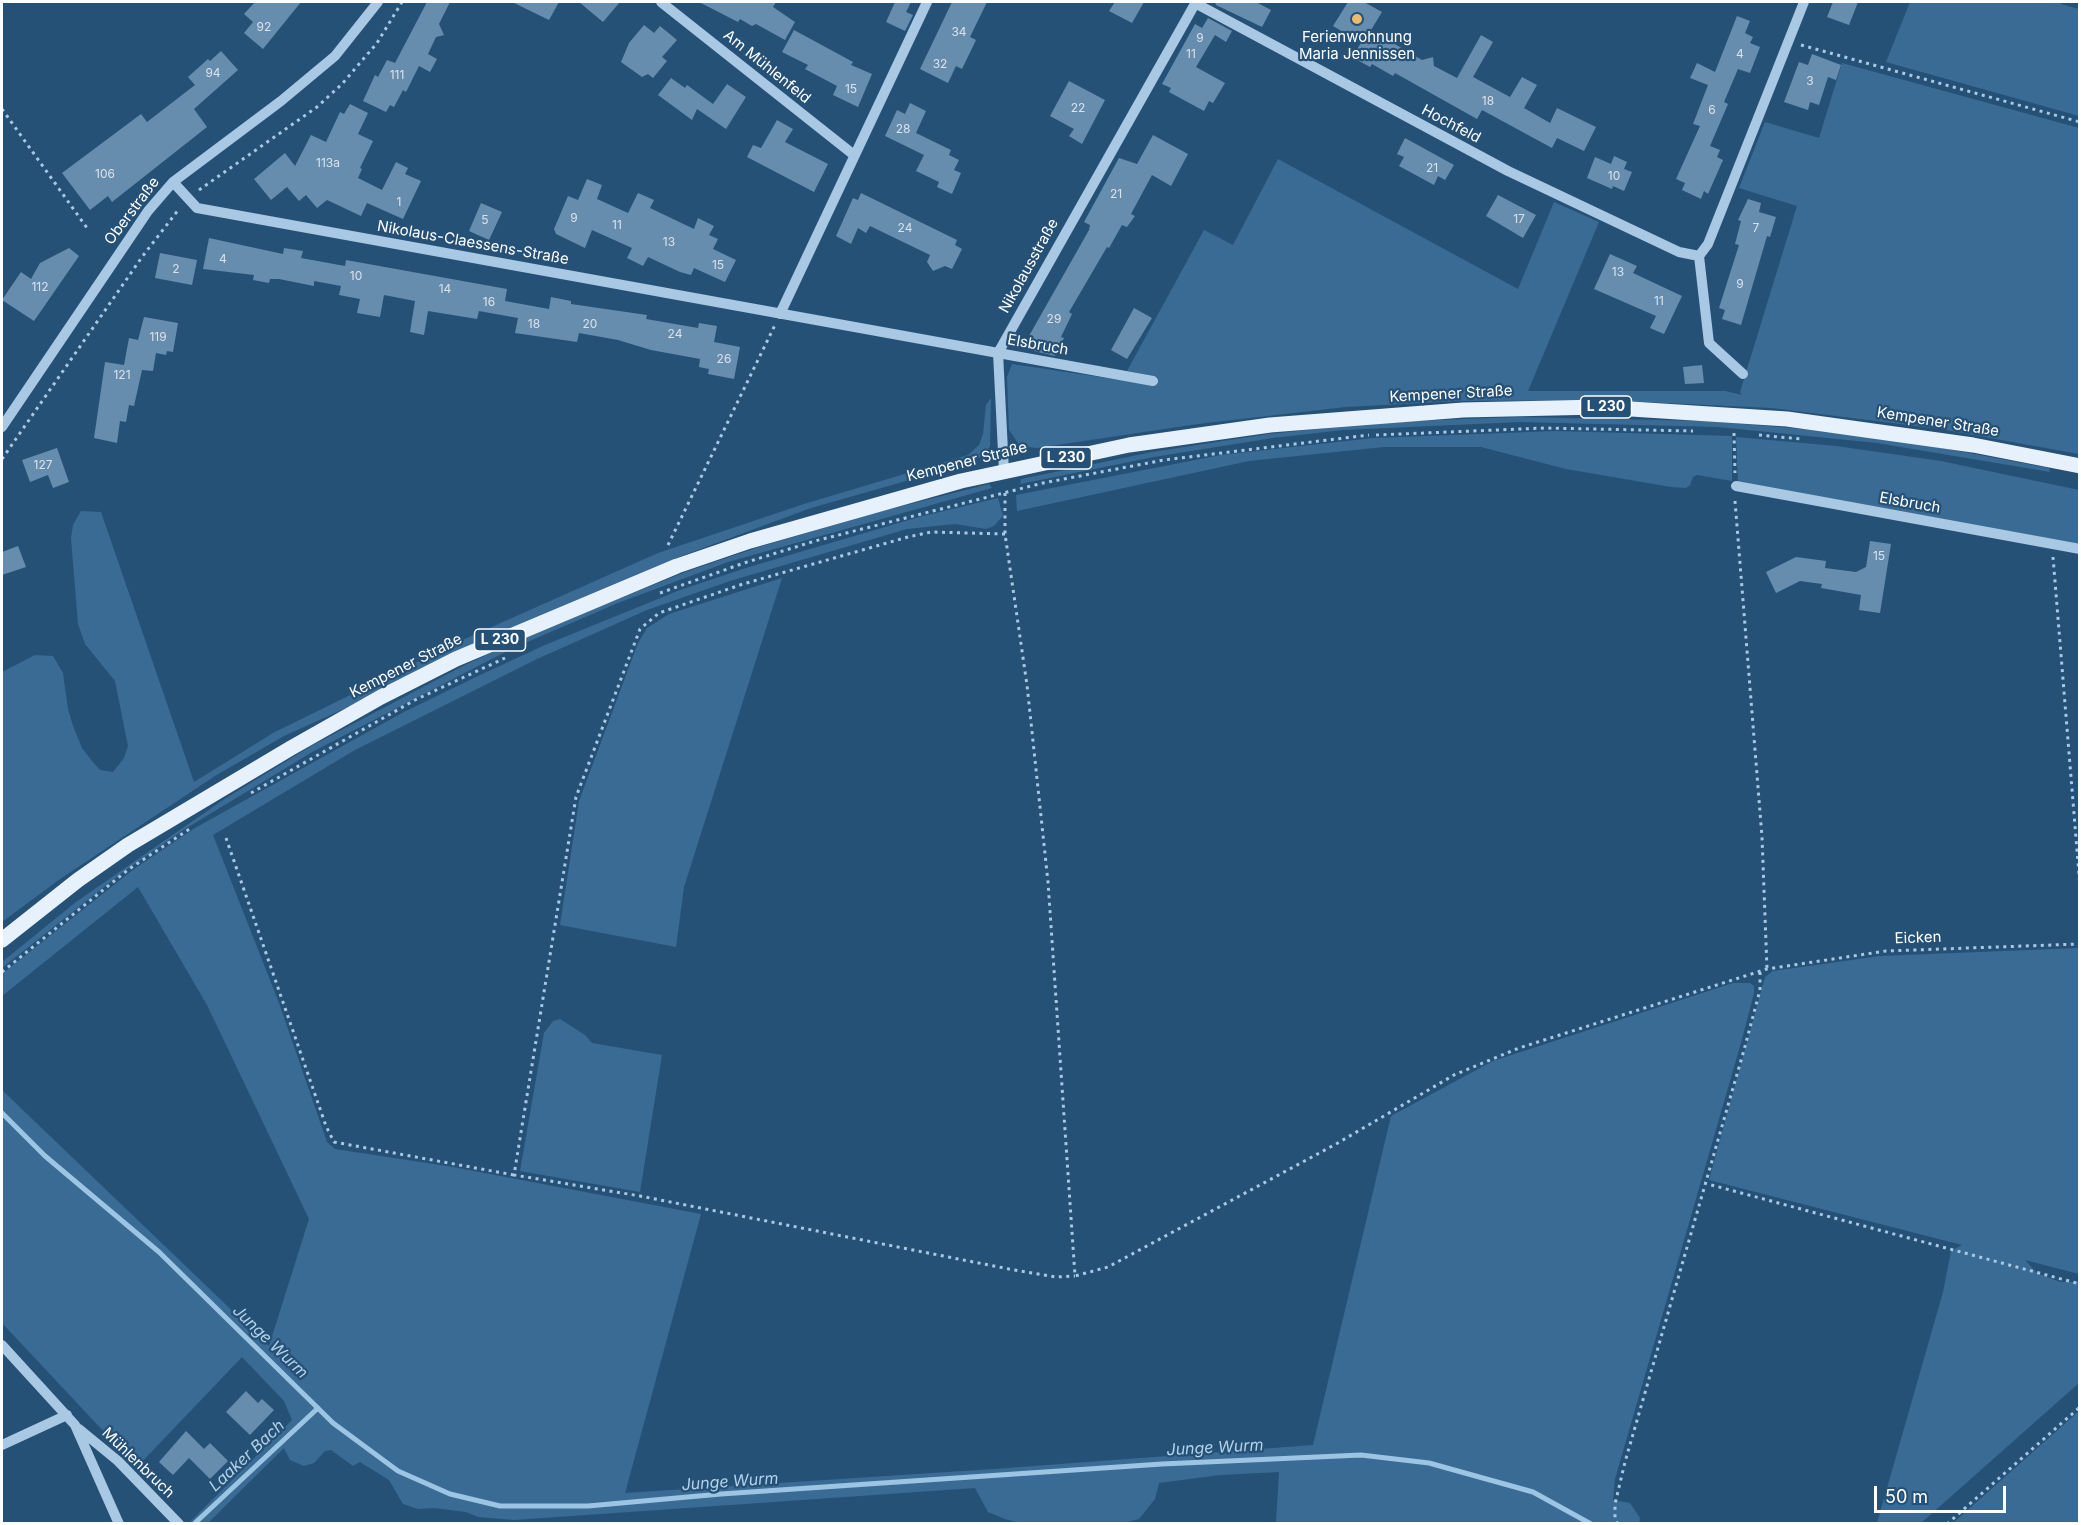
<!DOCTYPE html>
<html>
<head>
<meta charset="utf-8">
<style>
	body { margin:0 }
	#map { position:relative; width:2081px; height:1525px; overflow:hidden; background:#265177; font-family:Inter,sans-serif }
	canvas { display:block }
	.frame { position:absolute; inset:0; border:3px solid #fff; pointer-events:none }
	.scale { position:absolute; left:1874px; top:1486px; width:132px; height:27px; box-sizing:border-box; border:3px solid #fff; border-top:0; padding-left:8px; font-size:18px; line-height:21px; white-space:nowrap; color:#fff; -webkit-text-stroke:4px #265177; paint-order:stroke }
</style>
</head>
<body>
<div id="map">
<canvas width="2081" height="1525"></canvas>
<div class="frame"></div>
<div class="scale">50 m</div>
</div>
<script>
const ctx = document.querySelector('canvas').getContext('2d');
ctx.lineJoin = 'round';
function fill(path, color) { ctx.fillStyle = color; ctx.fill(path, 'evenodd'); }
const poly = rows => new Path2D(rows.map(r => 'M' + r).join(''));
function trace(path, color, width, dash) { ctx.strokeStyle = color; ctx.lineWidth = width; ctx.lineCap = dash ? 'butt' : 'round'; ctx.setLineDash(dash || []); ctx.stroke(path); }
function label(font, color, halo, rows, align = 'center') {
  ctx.font = font + ' Inter,sans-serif'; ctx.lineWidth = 4.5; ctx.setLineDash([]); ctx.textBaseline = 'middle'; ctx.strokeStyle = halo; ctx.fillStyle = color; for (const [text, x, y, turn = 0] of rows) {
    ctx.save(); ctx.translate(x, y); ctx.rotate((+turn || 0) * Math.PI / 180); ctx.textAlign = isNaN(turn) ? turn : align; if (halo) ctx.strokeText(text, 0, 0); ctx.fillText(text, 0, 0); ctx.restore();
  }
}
const green = poly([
	[1910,2,2061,2,2061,4,2079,9,2079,116,1886,62],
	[1842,63,2079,128,2079,454,1940,429,1772,408,1600,400,1460,401,1346,407,1198,424,1037,448,1020,446,1009,430,1007,377,1012,364,1154,385,1157,377,1127,371,1204,230,1233,245,1278,159,1518,289,1554,202,1599,222,1528,391,1725,391,1742,395,1740,392,1797,206,1739,188,1765,122,1819,138],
	[991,398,990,446,987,452,973,462,811,508,676,558,519,624,443,659,366,699,284,736,215,776,60,879,2,922,2,672,35,655,53,656,63,673,68,709,73,726,82,748,92,761,100,770,113,772,124,758,128,746,115,681,85,644,78,624,71,538,73,525,81,511,101,512,194,782,273,733,458,642,658,553,804,504,968,455,979,445,983,434,986,405],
	[1517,417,1706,421,1804,429,1921,444,2049,468,2050,472,1877,443,1718,427,1521,422,1343,430,1273,438,1154,457,1020,484,1021,479,1152,452,1268,434,1385,422],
	[1556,431,1732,436,1732,481,1697,475,1693,477,1690,485,1686,488,1671,487,1566,469,1481,447,1384,447,1249,461,1017,511,1016,495,1221,455,1373,438],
	[1736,437,1836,446,1941,461,2079,490,2079,544,1738,482],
	[989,484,992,488,728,562,618,603,511,649,314,751,185,829,123,872,2,968,2,962,76,902,226,798,313,745,461,667,533,633,688,571,759,547,875,513],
	[998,498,1003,516,994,526,986,529,955,524,907,529,730,581,647,610,537,659,355,750,213,835,279,1003,327,1142,335,1149,453,1167,701,1214,625,1493,994,1469,1313,1445,1391,1116,1493,1061,1733,983,1750,983,1754,986,1754,993,1741,1043,1615,1479,1613,1500,1630,1503,1640,1518,1639,1523,1276,1523,1279,1472,1220,1475,1159,1483,1155,1499,1139,1519,1123,1523,1023,1524,1005,1519,988,1512,975,1488,514,1520,478,1517,466,1512,434,1508,418,1509,403,1504,389,1480,360,1462,353,1466,331,1450,325,1451,314,1463,304,1466,290,1460,284,1448,208,1523,189,1523,292,1420,284,1401,242,1357,137,1467,2,1323,2,1090,269,1346,309,1219,207,1005,138,887,2,996,2,974,134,869,195,828,402,713,480,675,545,645,680,590,749,567,919,517],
	[782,578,684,887,676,947,560,925,579,801,638,643,647,628,669,614],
	[2079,948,2079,1274,2025,1260,2037,1273,2060,1282,2079,1282,2079,1383,1921,1523,1877,1523,1943,1292,1951,1251,1962,1245,1709,1180,1765,977,1773,971,1880,956],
	[560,1019,585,1035,592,1043,662,1055,640,1192,520,1171,544,1033,553,1021],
	[2079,1411,2079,1523,1953,1523,2078,1412]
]);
const stream = poly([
	[2,1113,45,1156,159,1252,333,1423,398,1471,450,1494,500,1506,588,1506,721,1494,1162,1464,1361,1455,1429,1463,1533,1492,1591,1524],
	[195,1523,318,1408]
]);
const building = poly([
	[255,2,301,2,263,49,244,33,253,22,244,14],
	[427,2,450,2,439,24,444,35,436,37,428,54,437,59,430,72,419,66,406,92,403,90,394,107,390,105,386,112,363,101,375,75,378,77,387,60,395,63],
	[512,2,559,2,549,20],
	[579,2,620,2,603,22],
	[699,2,776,2,773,7,795,22,785,40,756,24,752,26,740,19,738,22],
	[895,2,911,2,906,12,913,15,905,31,886,22],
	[952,2,987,2,970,37,976,40,962,69,956,66,948,83,920,69],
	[1115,2,1144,2,1132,23,1109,11],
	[1215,2,1256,2,1271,10,1262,27,1216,5],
	[1348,2,1364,2,1382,12,1371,30,1422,60,1433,57,1434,66,1457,78,1481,35,1493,42,1473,77,1510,97,1522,77,1537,85,1524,108,1550,123,1557,108,1596,127,1584,151,1557,138,1552,148,1482,110,1477,119,1395,73,1393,76,1372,64,1370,67,1352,57,1361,43,1333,26],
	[1833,2,1858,2,1849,25,1827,17],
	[1737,16,1750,21,1745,33,1753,37,1750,43,1760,47,1750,73,1738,69,1724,102,1728,104,1710,146,1720,150,1717,157,1723,160,1708,194,1704,191,1701,199,1682,190,1685,183,1676,179,1700,126,1693,124,1708,85,1690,78,1697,63,1715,72],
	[1208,18,1232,31,1226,42,1215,35,1196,67,1225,83,1213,103,1209,101,1204,111,1169,92,1171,88,1162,84,1195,24,1202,28],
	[644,25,654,33,660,26,677,40,662,57,667,61,653,78,648,74,642,77,621,62,629,43],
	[794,30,853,62,851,65,872,74,858,107,833,95,837,86,805,69,808,65,782,52],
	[221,51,238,70,194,109,207,127,112,202,108,196,90,210,62,173,141,114,147,122,195,85,188,77,208,59,210,61],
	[1812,54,1841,65,1836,80,1828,77,1819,105,1810,102,1808,110,1784,102,1799,62,1808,65],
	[671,78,685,88,687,85,713,104,727,84,746,97,726,129,697,109,692,120,658,95],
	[1069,81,1105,100,1082,144,1069,136,1074,129,1050,116],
	[910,103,926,111,916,133,951,150,949,155,959,160,954,170,961,173,952,194,937,187,939,182,916,171,924,155,885,136,897,110,905,114],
	[350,104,368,113,358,134,373,141,360,168,362,169,358,178,382,190,396,162,408,168,405,174,421,181,403,219,367,203,361,216,327,200,317,208,306,195,299,201,287,187,271,200,254,179,285,153,295,166,311,135,326,142,340,112,344,114],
	[777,120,793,129,785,142,828,164,814,192,747,157,753,145,761,148],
	[1153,135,1188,154,1171,186,1152,175,1131,214,1135,216,1127,227,1122,225,1109,248,1107,247,1069,312,1072,314,1061,337,1064,338,1055,356,1034,351,1025,343,1089,230,1090,225,1084,222,1108,178,1119,158,1137,164],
	[1405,138,1454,165,1445,180,1438,176,1434,185,1399,166,1404,157,1397,154],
	[1614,156,1627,162,1624,169,1632,172,1624,191,1613,186,1612,189,1587,178,1595,157,1611,164],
	[587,179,602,185,597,199,628,213,638,193,654,200,650,208,694,229,698,218,714,226,709,235,718,239,713,249,736,260,725,282,694,268,691,275,680,272,648,257,643,266,627,258,632,248,592,230,585,248,556,234,554,229,568,196,578,200],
	[861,193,957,240,955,245,962,249,952,269,945,266,933,271,927,262,930,255,870,226,866,233,858,228,851,244,836,236,853,198,858,200],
	[1498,195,1536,215,1523,238,1486,216],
	[1748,199,1761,203,1759,212,1776,217,1770,237,1767,236,1741,325,1722,319,1725,310,1719,308,1739,245,1735,244,1741,221,1738,220],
	[481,203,502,212,489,240,469,231],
	[209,238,283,254,284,248,303,251,301,258,345,266,346,260,507,289,505,301,549,309,551,297,571,301,571,304,647,315,646,319,698,328,699,323,717,326,714,342,740,347,734,379,708,374,709,369,699,367,700,359,651,350,618,340,579,333,577,342,515,333,518,318,479,311,477,319,428,311,424,335,410,332,415,301,384,295,380,317,357,313,360,299,339,295,341,286,314,281,314,286,279,279,270,279,269,283,253,280,254,275,203,269],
	[69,248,79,256,34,321,2,300,21,272,31,279,40,263],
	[160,253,197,260,192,285,155,278],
	[1610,254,1637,266,1633,273,1682,296,1664,334,1650,328,1656,316,1594,289],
	[1134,308,1152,318,1127,359,1111,350],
	[144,317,178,323,173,352,167,351,166,355,156,353,153,371,142,370,134,406,129,405,126,422,120,421,117,443,94,438,105,362,124,365,129,338,138,340],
	[1702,365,1704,383,1685,384,1683,367],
	[57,448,69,482,53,488,48,475,30,482,22,460],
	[1870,541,1891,544,1880,613,1859,610,1861,595,1821,588,1822,584,1800,581,1776,593,1766,572,1796,557,1826,561,1825,568,1856,572,1866,567],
	[18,546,26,567,2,575,2,552],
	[246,1391,258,1403,262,1399,274,1410,250,1435,226,1412],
	[186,1431,204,1449,210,1443,228,1461,210,1479,189,1458,173,1475,159,1462]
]);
const path = poly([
	[1801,45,2080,122],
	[2,109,87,228],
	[199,190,317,107,342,84,377,43,402,2],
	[1734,433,1735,473],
	[1376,435,1544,428,1693,431],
	[1759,435,1801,439],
	[2,459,142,257,179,209],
	[1005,493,1005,534,1027,685,1048,882,1075,1276,1108,1267,1336,1144,1454,1075,1519,1048,1767,969,1886,951,2080,944],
	[1735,501,1762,837,1767,969],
	[1005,534,931,532,908,537,743,584,659,613,640,629,576,797,514,1175,640,1196,1009,1269,1056,1277,1075,1276],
	[668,545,775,325],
	[2053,557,2080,887],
	[660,593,744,563,815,541,1043,483,1164,460,1369,435],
	[251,793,415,700,505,658],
	[226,838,326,1126,334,1142,514,1175],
	[2,972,129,869,191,828],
	[1704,1183,2080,1284],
	[1618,1524,1615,1519,1615,1504,1625,1462,1744,1050,1760,990,1760,972],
	[1947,1524,2080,1407]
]);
const minor = poly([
	[661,2,854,155],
	[1195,3,1508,171,1679,252,1699,256,1708,244,1804,2],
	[173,182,197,208,1153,381],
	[1699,256,1709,343,1743,374],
	[780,314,927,2],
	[998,353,1196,2],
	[998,353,1004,471],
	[2,427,148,211,173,182,281,101,335,56,378,2],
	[1736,486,2080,549],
	[2,1345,75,1425,119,1524],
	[79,1429,118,1461,179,1524],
	[2,1445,67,1415]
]);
const major = poly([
	[2,940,78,880,128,845,291,748,381,697,456,659,677,566,750,541,961,481,1129,445,1270,425,1463,410,1600,407,1787,419,1973,445,2080,466]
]);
const markers = [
	[1357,19,6,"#ebba6d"]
];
const numberNames = [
	["92",264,27],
	["34",959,32],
	["9",1200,38],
	["11",1191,54],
	["4",1740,54],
	["32",940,64],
	["94",213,73],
	["111",397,75],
	["3",1810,81],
	["15",851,89],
	["18",1488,101],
	["22",1078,108],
	["6",1712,110],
	["28",903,129],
	["113a",328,163],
	["21",1432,168],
	["106",105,174],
	["10",1614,176],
	["21",1116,194],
	["1",399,202],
	["9",574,218],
	["17",1519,219],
	["5",485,220],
	["11",617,225],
	["24",905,228],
	["7",1756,228],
	["13",669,242],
	["4",223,259],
	["15",718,265],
	["2",176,269],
	["13",1618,272],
	["10",356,276],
	["9",1740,284],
	["112",40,287],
	["14",445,289],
	["11",1659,301],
	["16",489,302],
	["29",1054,319],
	["18",534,324],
	["20",590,324],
	["24",675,334],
	["119",158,337],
	["26",724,359],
	["121",122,375],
	["127",43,465],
	["15",1879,556]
];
const shields = [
	[1606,407,51],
	[1066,458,51],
	[500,640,51]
];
const shieldNames = [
	["L 230",1606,407],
	["L 230",1066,458],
	["L 230",500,640]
];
const poiNames = [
	["Ferienwohnung",1357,37],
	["Maria Jennissen",1357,54]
];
const streetNames = [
	["Am Mühlenfeld",767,67,39],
	["Hochfeld",1451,124,28],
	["Oberstraße",132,211,-53],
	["Nikolaus-Claessens-Straße",473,243,10],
	["Nikolausstraße",1029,266,-61],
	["Elsbruch",1038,345,10],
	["Kempener Straße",1451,394,-3],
	["Kempener Straße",1938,422,9],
	["Kempener Straße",967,462,-14],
	["Elsbruch",1910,503,10],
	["Kempener Straße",406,666,-27],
	["Eicken",1918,938,-2],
	["Mühlenbruch",138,1463,44]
];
const waterNames = [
	["Junge Wurm",270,1342,44],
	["Junge Wurm",1215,1448,-3],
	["Laaker Bach",247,1456,-43],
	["Junge Wurm",730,1482,-4]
];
fill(green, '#3a6b95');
trace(stream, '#9cc4e3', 5);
fill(building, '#668dae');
trace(path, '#a8c8e3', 3, [3, 4.5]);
trace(minor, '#a8c8e3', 10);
trace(major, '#e6f1fc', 15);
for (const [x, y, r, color] of markers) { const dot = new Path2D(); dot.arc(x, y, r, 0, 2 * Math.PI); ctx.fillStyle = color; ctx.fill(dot); trace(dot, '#265177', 2); }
label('12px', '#d9e2eb', null, numberNames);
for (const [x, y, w] of shields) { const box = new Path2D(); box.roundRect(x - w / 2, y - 11, w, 22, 4.5); ctx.fillStyle = '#265177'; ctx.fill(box); trace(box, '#fff', 1.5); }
label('bold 14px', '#fff', null, shieldNames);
label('15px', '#fff', '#265177', poiNames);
label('15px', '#fff', '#265177', streetNames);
label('italic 16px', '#b2d2eb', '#265177', waterNames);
</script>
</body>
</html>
